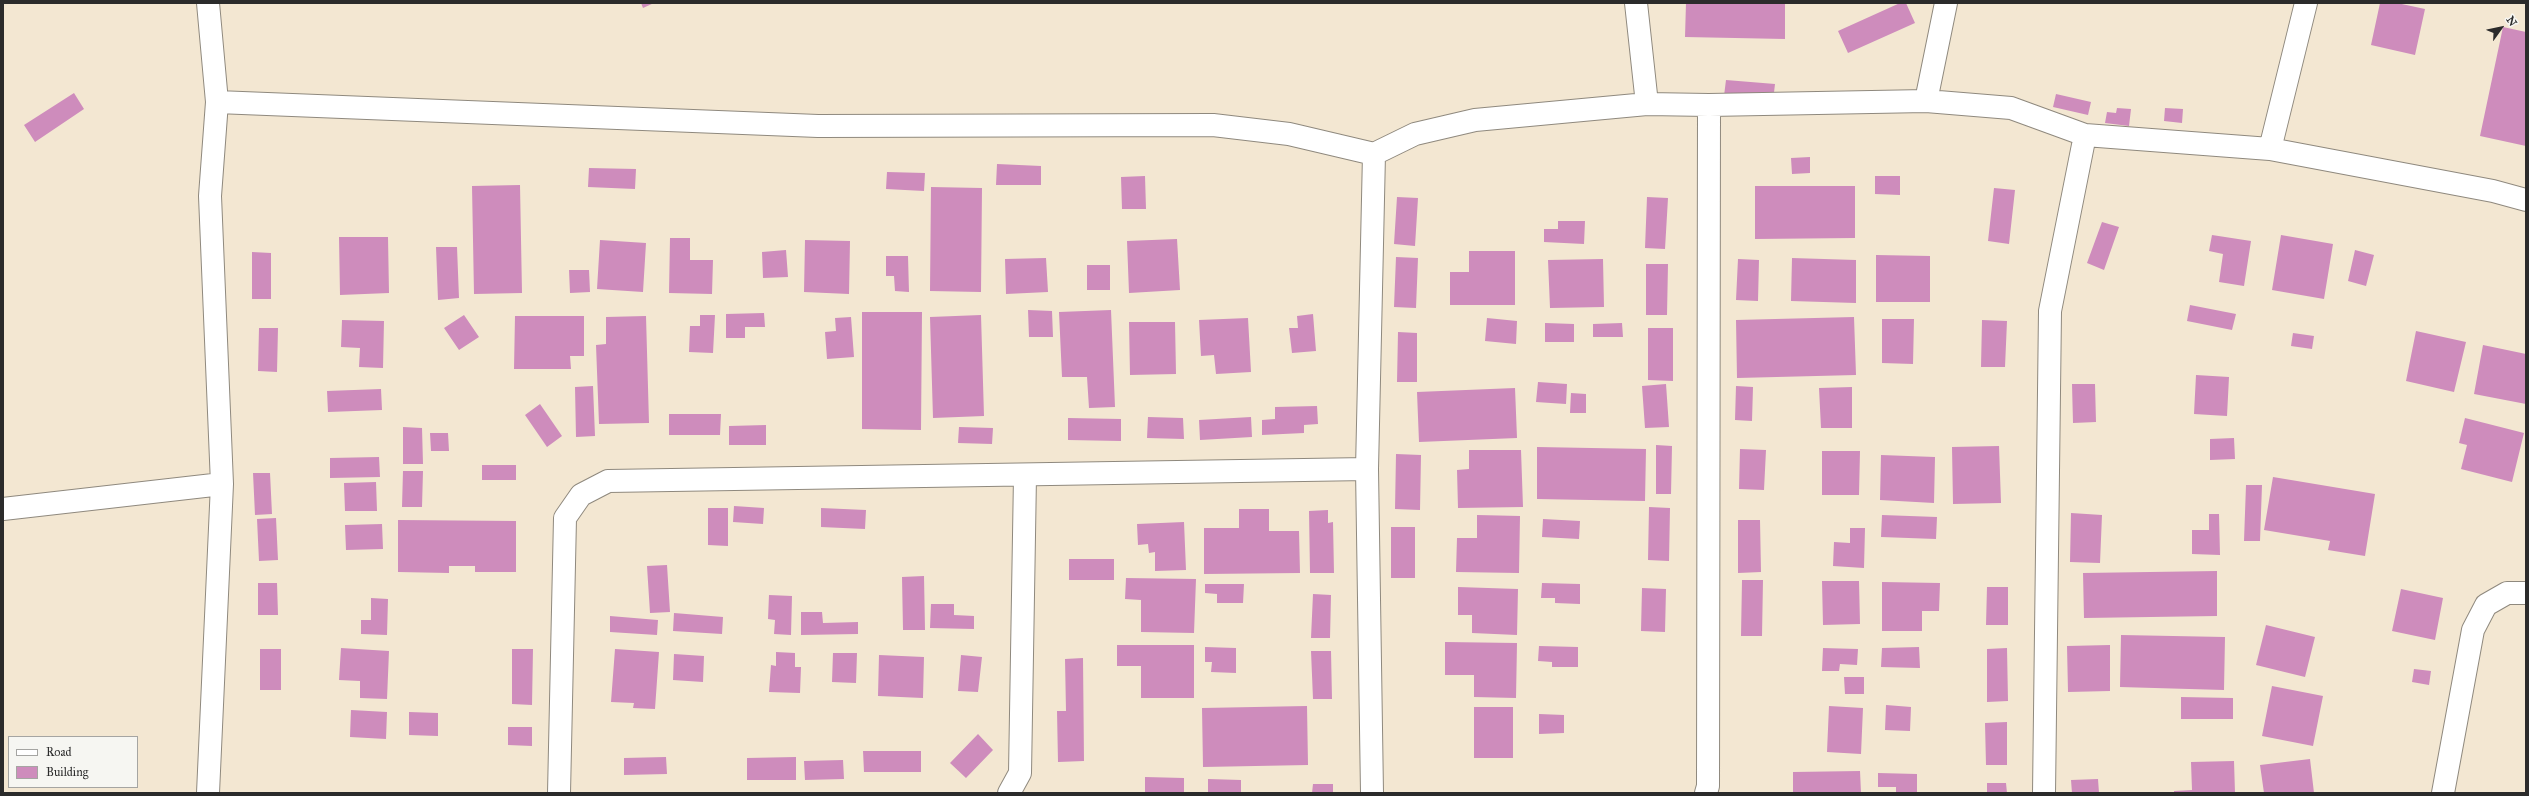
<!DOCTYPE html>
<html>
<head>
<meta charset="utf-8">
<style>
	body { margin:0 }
	#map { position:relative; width:2529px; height:796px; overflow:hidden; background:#f3e7d2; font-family:"IM FELL Great Primer",serif }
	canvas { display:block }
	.frame { position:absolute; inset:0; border:4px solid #2b2b2b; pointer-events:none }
	.legend { position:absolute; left:8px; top:736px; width:130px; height:52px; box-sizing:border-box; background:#f6f6f2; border:1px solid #a5a5a2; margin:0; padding:5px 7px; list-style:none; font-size:12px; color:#2b2b2b }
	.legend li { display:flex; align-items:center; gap:8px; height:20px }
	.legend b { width:20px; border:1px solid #a5a5a2 }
	.north { position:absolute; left:2481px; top:8px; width:40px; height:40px; -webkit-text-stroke:3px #f6f6f2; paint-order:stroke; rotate:57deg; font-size:11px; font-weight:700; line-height:16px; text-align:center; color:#2b2b2b }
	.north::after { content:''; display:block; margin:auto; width:14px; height:18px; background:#2b2b2b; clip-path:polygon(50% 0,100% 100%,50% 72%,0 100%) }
</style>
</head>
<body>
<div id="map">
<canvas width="2529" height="796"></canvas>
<div class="frame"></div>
<ul class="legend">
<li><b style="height:5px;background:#fff"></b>Road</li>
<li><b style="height:11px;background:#ce8cbc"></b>Building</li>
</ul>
<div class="north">N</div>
</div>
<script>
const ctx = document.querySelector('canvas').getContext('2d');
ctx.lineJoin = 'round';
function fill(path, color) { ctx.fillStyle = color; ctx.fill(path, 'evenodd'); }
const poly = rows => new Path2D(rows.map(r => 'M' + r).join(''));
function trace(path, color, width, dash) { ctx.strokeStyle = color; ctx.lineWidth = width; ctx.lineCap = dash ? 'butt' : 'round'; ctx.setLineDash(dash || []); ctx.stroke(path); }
const building = poly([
	[641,3,654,3,643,8],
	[1686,3,1785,3,1785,39,1685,37],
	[1900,3,1906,3,1915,23,1848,53,1838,31],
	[2380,3,2397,3,2425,9,2415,55,2371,45],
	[2503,27,2526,32,2526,146,2480,136],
	[1726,80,1775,84,1773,101,1724,96],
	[74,93,84,109,35,142,24,125],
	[2056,94,2091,102,2088,115,2053,107],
	[2117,108,2131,109,2129,126,2105,123,2107,112,2116,113],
	[2165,108,2183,109,2182,123,2164,121],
	[1810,157,1810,173,1792,174,1791,158],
	[997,164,1041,166,1041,185,996,185],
	[589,168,636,169,635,189,588,187],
	[887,172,925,173,924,191,886,189],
	[1145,176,1146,209,1122,209,1121,177],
	[1875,176,1900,176,1900,195,1875,194],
	[520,185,522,293,474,294,472,186],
	[1755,186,1855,186,1855,238,1755,239],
	[931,187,982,188,981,292,930,291],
	[1994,188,2015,190,2009,244,1988,241],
	[1397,197,1418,198,1415,246,1394,244],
	[1647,197,1668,198,1665,249,1645,248],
	[1558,221,1585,221,1584,244,1544,242,1544,229,1558,229],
	[2102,222,2119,227,2104,270,2087,263],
	[2212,235,2251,241,2244,286,2219,282,2223,254,2209,251],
	[2281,235,2333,244,2324,299,2272,290],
	[339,237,388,237,389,293,340,295],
	[670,238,690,238,690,260,713,260,712,294,669,293],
	[1177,239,1180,290,1129,293,1127,241],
	[600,240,646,243,643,292,597,289],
	[805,240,850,241,849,294,804,292],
	[436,247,457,247,459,298,438,300],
	[786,250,788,277,763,278,762,252],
	[2355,250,2374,255,2366,286,2348,281],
	[1469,251,1515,251,1515,305,1450,305,1450,272,1469,272],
	[252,252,271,253,271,299,252,299],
	[1876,255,1930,256,1930,302,1876,302],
	[886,256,908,256,909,292,895,291,894,276,886,276],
	[1396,257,1418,258,1416,308,1394,307],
	[1046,258,1048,292,1006,294,1005,259],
	[1792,258,1856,260,1856,303,1791,301],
	[1603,259,1604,307,1550,308,1548,260],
	[1738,259,1759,260,1758,301,1736,300],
	[1646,264,1668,264,1667,315,1646,315],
	[1087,265,1110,265,1110,290,1087,290],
	[569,270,589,270,590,292,570,293],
	[2190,305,2236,314,2232,330,2187,321],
	[1028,310,1052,311,1053,337,1029,337],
	[1111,310,1115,407,1089,408,1087,377,1062,377,1059,312],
	[862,312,922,312,921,430,862,429],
	[764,313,765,327,745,327,745,338,726,338,726,314],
	[1313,314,1316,351,1292,353,1289,328,1298,328,1297,316],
	[464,315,479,337,459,350,444,328],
	[700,315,715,315,713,353,689,352,690,326,700,326],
	[981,315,984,416,933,418,930,317],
	[515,316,584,316,584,356,570,356,571,369,514,369],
	[646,316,649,423,599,424,596,345,606,344,606,317],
	[851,317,854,357,827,359,825,332,836,331,835,318],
	[1854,317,1856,375,1737,378,1736,320],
	[1248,318,1251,372,1216,374,1214,355,1201,356,1199,320],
	[1487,318,1517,321,1516,344,1485,341],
	[1882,319,1914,319,1913,364,1882,363],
	[342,320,384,321,383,368,359,367,360,348,341,347],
	[1982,320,2007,321,2005,367,1981,367],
	[1129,322,1175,322,1176,374,1130,375],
	[1545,323,1574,324,1574,342,1545,342],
	[1622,323,1623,337,1593,337,1593,324],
	[259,328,278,328,277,372,258,371],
	[1648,328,1673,328,1673,381,1648,380],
	[2416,331,2466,342,2454,392,2406,381],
	[1398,332,1417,333,1417,382,1397,382],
	[2293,333,2314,336,2312,349,2291,346],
	[2483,345,2526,354,2526,404,2474,394],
	[2196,375,2229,377,2227,416,2194,414],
	[1538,382,1567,384,1566,404,1536,402],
	[1666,384,1669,427,1645,428,1642,386],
	[2072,384,2095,384,2096,422,2073,423],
	[593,386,595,436,576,437,575,387],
	[1736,386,1753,387,1752,421,1735,420],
	[1852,387,1852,428,1821,428,1819,388],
	[1515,388,1517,438,1419,442,1417,392],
	[381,389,382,410,328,412,327,391],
	[1571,393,1586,394,1586,413,1570,413],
	[540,404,562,436,547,447,525,415],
	[1317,406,1318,424,1304,425,1304,433,1262,435,1262,420,1275,419,1275,407],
	[669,414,721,414,720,435,669,435],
	[1148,417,1183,418,1184,439,1147,438],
	[1251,417,1252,437,1200,440,1199,420],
	[1068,418,1121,419,1121,441,1068,440],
	[2465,418,2524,433,2512,482,2461,469,2467,445,2459,443],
	[766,425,766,445,729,445,729,426],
	[403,427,422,428,423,464,403,464],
	[959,427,993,428,992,444,958,443],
	[430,433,448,433,449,451,431,451],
	[2234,438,2235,459,2210,460,2210,439],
	[1656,445,1672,446,1671,494,1656,494],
	[1999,446,2001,503,1953,504,1952,447],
	[1537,447,1646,449,1645,501,1537,499],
	[1740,449,1766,450,1764,490,1739,489],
	[1469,450,1521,450,1523,507,1458,508,1457,470,1469,469],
	[1822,451,1860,451,1859,495,1822,495],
	[1396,454,1421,455,1420,510,1395,509],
	[1881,455,1935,457,1934,503,1880,500],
	[379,457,380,477,330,478,330,458],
	[482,465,516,465,516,480,482,480],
	[403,471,423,471,422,507,402,507],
	[253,473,270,473,272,514,255,515],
	[2273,477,2375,494,2365,556,2328,550,2330,541,2264,530],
	[376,482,377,511,345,511,344,483],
	[2246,485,2262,485,2260,541,2244,541],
	[734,506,764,508,763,524,733,522],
	[1649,507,1670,508,1669,561,1648,560],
	[708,508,728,508,728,546,708,545],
	[821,508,866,510,865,529,821,527],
	[1239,509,1269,509,1269,531,1299,531,1300,573,1204,574,1204,528,1239,528],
	[1328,510,1328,523,1333,522,1334,573,1310,573,1309,511],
	[2071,513,2102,515,2100,563,2070,562],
	[2209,514,2219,514,2220,555,2192,554,2192,530,2209,530],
	[1477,515,1520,516,1519,573,1456,572,1457,538,1477,538],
	[1882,515,1937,517,1936,539,1881,537],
	[276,518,278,560,259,561,257,519],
	[1543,519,1580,521,1579,539,1542,537],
	[398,520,516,521,516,572,475,572,475,566,449,566,449,573,398,572],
	[1738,520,1760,520,1761,572,1738,573],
	[1184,522,1186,570,1155,571,1155,552,1149,553,1148,544,1138,545,1137,524],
	[382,524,383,549,346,550,345,525],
	[1391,527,1415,527,1415,578,1391,578],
	[1850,528,1865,528,1864,568,1833,566,1834,542,1850,543],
	[1069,559,1114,559,1114,580,1069,580],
	[667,565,670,612,650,613,647,566],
	[2217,571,2217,616,2084,618,2083,573],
	[924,576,925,630,903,630,902,577],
	[1126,578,1196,579,1194,633,1141,632,1141,600,1125,599],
	[1742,580,1763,580,1762,636,1741,636],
	[1822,581,1859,581,1860,624,1823,625],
	[1882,582,1940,583,1939,611,1922,611,1922,631,1882,631],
	[258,583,277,583,278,615,258,615],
	[1542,583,1580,584,1580,604,1555,603,1555,598,1541,598],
	[1205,584,1244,584,1243,603,1217,603,1217,594,1205,593],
	[1458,587,1518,589,1517,635,1472,633,1472,615,1458,615],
	[1987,587,2008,587,2008,625,1986,625],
	[1642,588,1666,589,1665,632,1641,631],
	[2401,589,2443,598,2435,640,2392,631],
	[1313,594,1331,595,1330,638,1311,638],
	[769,595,792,596,791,635,774,634,775,620,768,619],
	[371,598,388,599,387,635,361,634,361,620,371,620],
	[931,604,954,604,954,615,974,616,974,629,930,628],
	[801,612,822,612,823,623,858,622,858,634,801,635],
	[674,613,723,617,722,634,673,631],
	[610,616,658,620,657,635,610,632],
	[2266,625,2315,637,2305,677,2256,665],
	[2121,635,2225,637,2224,690,2120,687],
	[1445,642,1517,643,1516,698,1474,697,1474,675,1445,675],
	[1117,645,1194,645,1194,698,1141,698,1141,666,1117,666],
	[2110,645,2110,691,2068,692,2067,646],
	[1539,646,1578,647,1578,667,1552,667,1552,662,1538,661],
	[1205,647,1236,648,1236,673,1211,672,1212,662,1205,662],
	[1919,647,1920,668,1881,667,1882,648],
	[341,648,389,651,387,699,360,698,360,681,339,680],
	[1823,648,1858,649,1857,665,1840,664,1839,671,1822,671],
	[2007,648,2008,701,1987,702,1987,649],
	[260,649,281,649,281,690,260,690],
	[512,649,533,649,532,705,512,704],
	[615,649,659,652,655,709,633,708,634,703,611,702],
	[1311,651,1331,651,1332,699,1313,699],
	[776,652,795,653,795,667,801,667,800,693,769,692,771,665,776,666],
	[833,653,857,653,856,683,832,682],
	[674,654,704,656,703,682,673,680],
	[879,655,924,657,923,698,878,696],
	[961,655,982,657,978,692,958,691],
	[1083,658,1084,761,1058,762,1057,711,1066,711,1065,659],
	[2414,669,2431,671,2429,685,2412,682],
	[1844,677,1864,677,1864,694,1845,694],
	[2272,686,2323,696,2313,746,2262,736],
	[2181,697,2233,698,2233,719,2181,719],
	[1886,705,1911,707,1910,731,1885,730],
	[1307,706,1308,765,1203,767,1202,708],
	[1829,706,1863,708,1861,754,1827,752],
	[1474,707,1513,707,1513,758,1474,758],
	[351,710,387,712,386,739,350,737],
	[409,712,438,713,438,736,409,735],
	[1539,714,1564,715,1564,733,1539,734],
	[2007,722,2007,765,1986,765,1985,723],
	[508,727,532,727,532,746,508,745],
	[978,734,993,750,966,778,950,763],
	[863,751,921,751,921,772,864,772],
	[666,757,667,774,624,775,624,758],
	[796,757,796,780,747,780,747,758],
	[2310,759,2314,793,2264,793,2260,765],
	[843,760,844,779,805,780,804,761],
	[2234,761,2235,793,2174,793,2174,791,2192,790,2191,762],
	[1860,771,1861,793,1793,793,1793,772],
	[1878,773,1917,774,1917,793,1896,793,1896,787,1878,787],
	[1145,777,1184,778,1184,793,1145,793],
	[1208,779,1241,780,1241,793,1208,793],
	[2098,779,2099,793,2072,793,2071,780],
	[1987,783,2006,783,2007,793,1987,793],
	[1313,784,1333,784,1333,793,1312,793]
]);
const minor = poly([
	[1636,3,1647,104],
	[1926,101,1946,3],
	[217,102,818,126,1213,125,1289,134,1374,154,1415,134,1475,120,1647,104,1709,105,1926,101,2011,108,2085,135,2270,149,2493,191,2526,200],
	[2270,149,2306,3],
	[3,509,222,484],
	[208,793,222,484,210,196,217,102,208,3],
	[559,793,565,518,581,495,608,481,1367,469],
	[1009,793,1020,773,1025,476],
	[1372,793,1367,469,1374,154],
	[1706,793,1708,786,1709,105],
	[2044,793,2050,311,2085,135],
	[2443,793,2473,630,2486,605,2507,593,2526,593]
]);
fill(building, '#ce8cbc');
trace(minor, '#8f897e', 24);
trace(minor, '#fff', 22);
</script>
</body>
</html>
